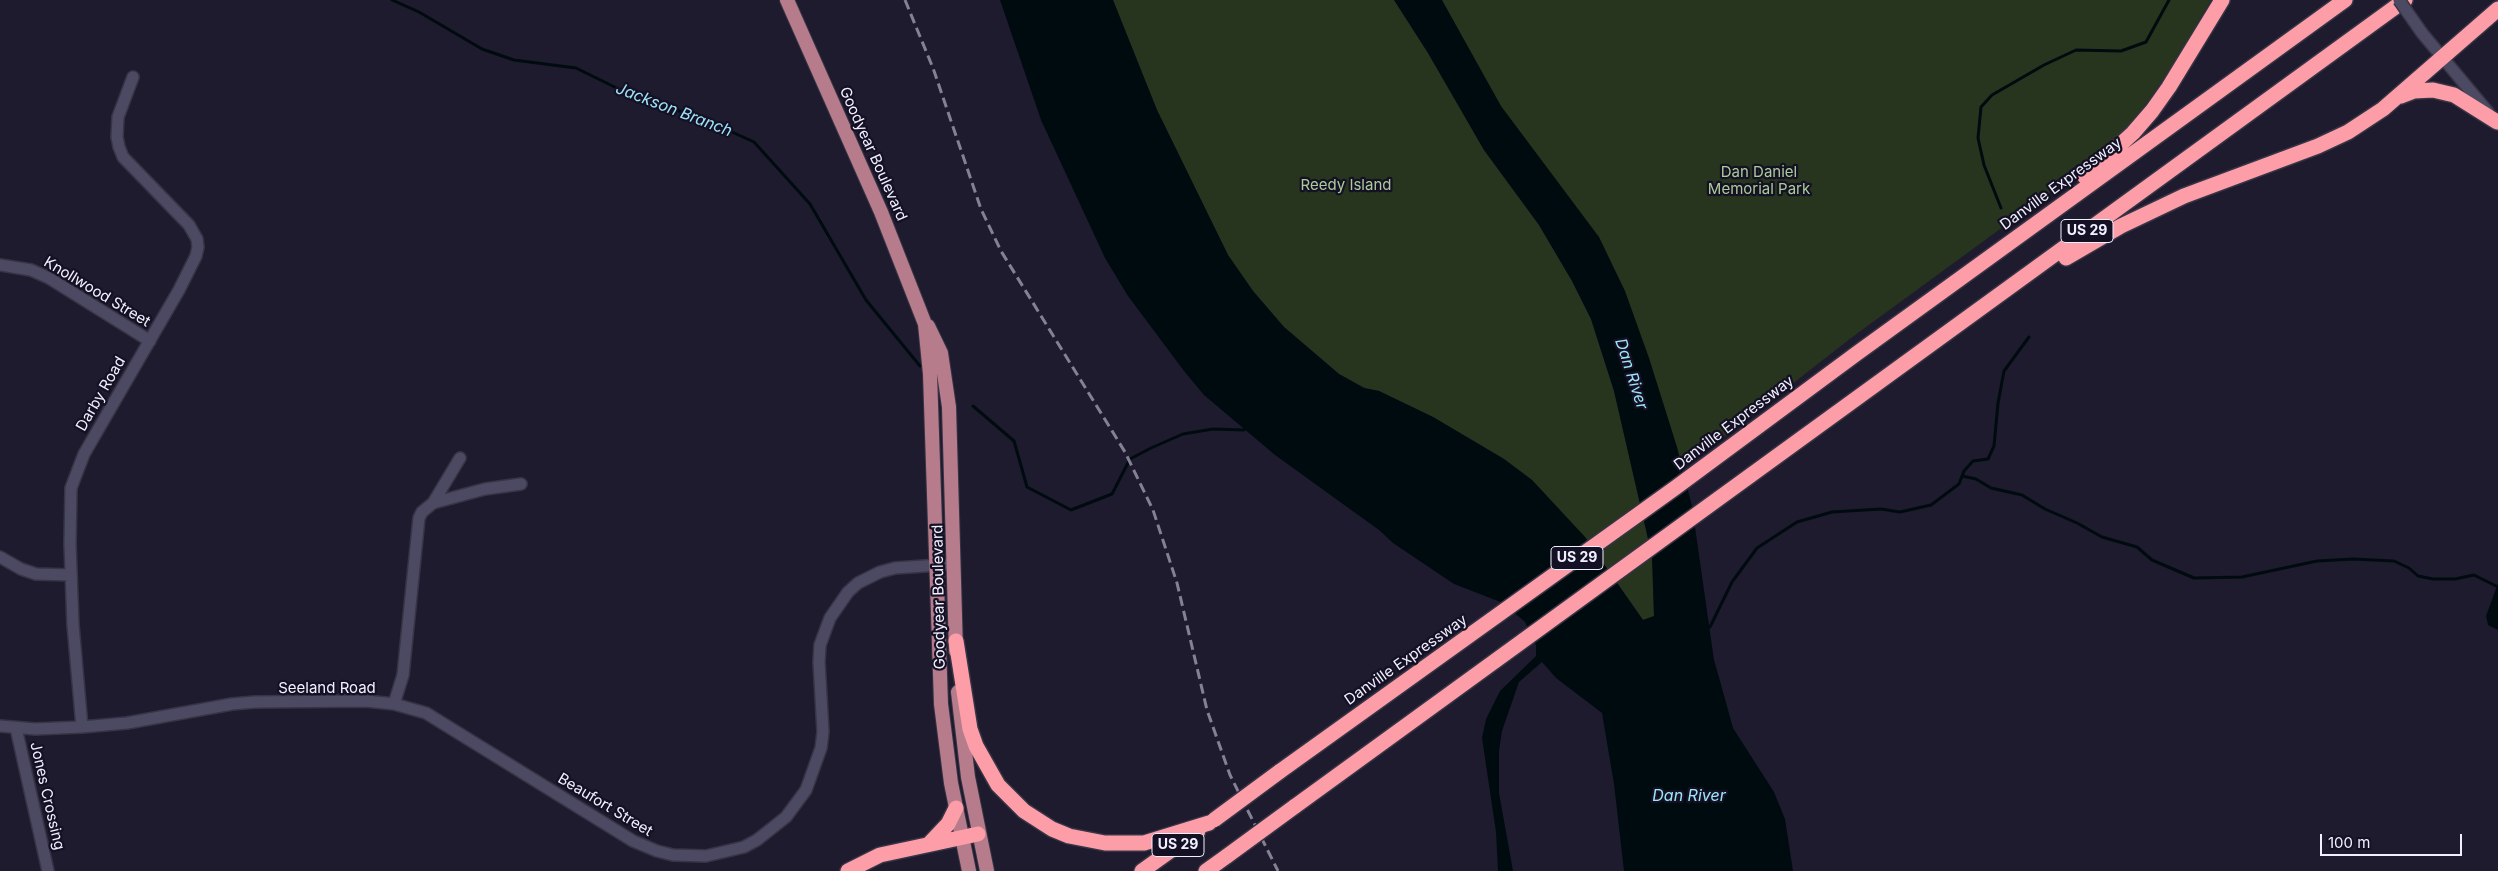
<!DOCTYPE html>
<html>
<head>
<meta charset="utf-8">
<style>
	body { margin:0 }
	#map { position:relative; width:2498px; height:871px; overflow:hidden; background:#1e1b2f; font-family:Inter,sans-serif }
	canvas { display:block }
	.scale { position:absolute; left:2320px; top:834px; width:142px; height:22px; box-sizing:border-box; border:2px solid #f1f0ff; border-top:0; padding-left:6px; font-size:15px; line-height:18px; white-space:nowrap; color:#f1f0ff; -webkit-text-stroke:4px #151125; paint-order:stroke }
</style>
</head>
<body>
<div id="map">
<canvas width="2498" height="871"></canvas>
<div class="scale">100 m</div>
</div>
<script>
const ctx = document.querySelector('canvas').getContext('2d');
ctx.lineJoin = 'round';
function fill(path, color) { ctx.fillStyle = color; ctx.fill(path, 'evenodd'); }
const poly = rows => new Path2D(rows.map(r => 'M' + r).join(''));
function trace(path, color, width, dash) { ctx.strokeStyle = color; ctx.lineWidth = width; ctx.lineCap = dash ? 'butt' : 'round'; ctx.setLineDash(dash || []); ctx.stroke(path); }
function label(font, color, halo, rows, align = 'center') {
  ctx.font = font + ' Inter,sans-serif'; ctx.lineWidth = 4.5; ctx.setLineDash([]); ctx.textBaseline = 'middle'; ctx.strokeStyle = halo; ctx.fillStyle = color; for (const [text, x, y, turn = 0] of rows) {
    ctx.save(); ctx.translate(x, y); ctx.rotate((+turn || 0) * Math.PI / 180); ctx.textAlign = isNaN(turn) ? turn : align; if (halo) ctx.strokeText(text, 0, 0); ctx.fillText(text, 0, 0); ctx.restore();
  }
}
const green = poly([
	[1113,0,1394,0,1428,53,1484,150,1539,225,1572,281,1591,319,1614,391,1652,556,1654,616,1643,620,1585,537,1532,480,1504,459,1433,417,1379,391,1365,388,1339,374,1284,327,1253,291,1228,255,1157,110],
	[1435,0,2211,0,2172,67,2136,118,2100,156,1851,338,1737,427,1675,472,1490,97]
]);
const water = poly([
	[1000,0,1113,0,1157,110,1228,255,1253,291,1284,327,1339,374,1364,388,1379,391,1433,417,1504,459,1532,480,1585,537,1643,620,1654,616,1652,556,1614,391,1591,319,1572,281,1539,225,1484,150,1428,53,1394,0,1442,0,1501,106,1599,237,1625,291,1649,358,1677,447,1692,506,1714,660,1720,681,1733,728,1774,792,1785,819,1793,871,1624,871,1614,784,1602,713,1556,678,1542,662,1519,682,1502,731,1499,751,1499,793,1513,871,1498,871,1496,832,1482,738,1486,719,1500,691,1536,656,1536,645,1525,622,1503,603,1454,584,1393,543,1379,530,1275,455,1204,395,1184,371,1128,296,1105,258,1041,120],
	[2498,583,2498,630,2488,625,2486,616]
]);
const stream = poly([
	[392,0,419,12,482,49,514,60,576,68,637,98,699,117,754,142,810,204,866,300,920,366],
	[2001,208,1984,165,1978,138,1981,107,1992,95,2044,65,2076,50,2121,51,2146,42,2169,0],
	[973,406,1014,441,1027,487,1071,510,1112,494,1130,459,1151,448,1183,434,1213,429,1244,430,1246,426],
	[1962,476,1976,479,1991,488,2022,495,2045,509,2077,523,2102,537,2137,547,2152,560,2194,578,2242,577,2317,561,2353,559,2394,561,2409,568,2418,576,2433,579,2455,579,2474,575,2496,586],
	[1708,626,1710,627,1732,582,1757,548,1797,522,1832,512,1881,509,1900,512,1931,505,1959,484,1964,471,1973,461,1988,459,1994,446,1998,403,2004,371,2029,337]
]);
const minor = poly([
	[2422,33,2488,112],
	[0,265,31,270,49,278,150,341],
	[433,503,485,489,521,484],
	[0,557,21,569,36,574,71,575],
	[394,704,403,675,419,518,422,512,433,503,460,458],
	[0,726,35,729,82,727,127,723,232,704,255,702,366,701,394,704,426,713,633,841,657,851,673,855,706,856,744,847,757,840,786,817,806,790,821,748,823,732,819,662,820,645,830,618,848,592,858,583,880,572,895,568,954,564],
	[82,727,73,625,70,544,71,488,84,454,179,290,196,256,198,247,197,239,189,225,123,157,119,147,117,137,118,117,133,77],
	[16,728,48,871]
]);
const major = poly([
	[787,0,881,212,925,324,930,374,941,704,951,783,969,871],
	[928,326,941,353,949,407,956,651],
	[958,692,968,777,987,871]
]);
const highway = poly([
	[2401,96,2414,91,2433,90,2454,95,2497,122],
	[2085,177,2133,133,2152,111,2169,87,2222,0],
	[2066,258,2121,226,2184,196,2318,146,2348,132,2383,109,2498,9],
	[956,641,970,729,976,746,998,785,1024,811,1052,829,1069,836,1105,843,1144,843,1209,823],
	[1279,772,1675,488,1856,354,2345,0],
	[1294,807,2405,0],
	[930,843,948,824,956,808],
	[848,871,880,855,978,834],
	[1142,871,1198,831],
	[1206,871,1227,856]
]);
const rail = poly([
	[905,0,933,68,981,209,1001,251,1125,452,1153,510,1177,583,1207,710,1230,775,1278,871]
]);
const minorBridge = poly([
	[2399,0,2422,33]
]);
const highwayBridge = poly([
	[1214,820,1279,772],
	[1227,856,1294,807]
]);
const shields = [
	[2087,231,52],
	[1577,558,52],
	[1178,845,52]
];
const shieldNames = [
	["US 29",2087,231],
	["US 29",1577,558],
	["US 29",1178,845]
];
const streetNames = [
	["Goodyear Boulevard",873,154,66],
	["Danville Expressway",2061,184,-36],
	["Knollwood Street",97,292,31],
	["Darby Road",101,394,-60],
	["Danville Expressway",1734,423,-37],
	["Goodyear Boulevard",939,597,-91],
	["Danville Expressway",1406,660,-35],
	["Seeland Road",327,688],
	["Jones Crossing",47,796,77],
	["Beaufort Street",605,805,31]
];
const parkNames = [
	["Dan Daniel",1759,172],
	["Memorial Park",1759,189],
	["Reedy Island",1346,185]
];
const waterNames = [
	["Jackson Branch",674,110,21],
	["Dan River",1631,374,72],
	["Dan River",1689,796]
];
fill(green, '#27351e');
fill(water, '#000b10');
trace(stream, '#000b10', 3);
trace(minor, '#373445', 14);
trace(major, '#373445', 16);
trace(highway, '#373445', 18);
trace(minor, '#4c4a62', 11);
trace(major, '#b67c8c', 14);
trace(highway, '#fd9da8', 15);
trace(rail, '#838193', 3, [10, 5]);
trace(minorBridge, '#373445', 14, []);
trace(highwayBridge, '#373445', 18, []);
trace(minorBridge, '#4c4a62', 11);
trace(highwayBridge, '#fd9da8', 15);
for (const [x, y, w] of shields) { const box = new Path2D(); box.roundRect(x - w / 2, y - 11.5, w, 23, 4); ctx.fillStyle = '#151125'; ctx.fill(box); trace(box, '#f1f0ff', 1); }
label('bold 14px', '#f1f0ff', null, shieldNames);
label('15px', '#f1f0ff', '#151125', streetNames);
label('15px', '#accb99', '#151125', parkNames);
label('italic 16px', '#9ee5fa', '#151125', waterNames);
</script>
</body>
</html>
